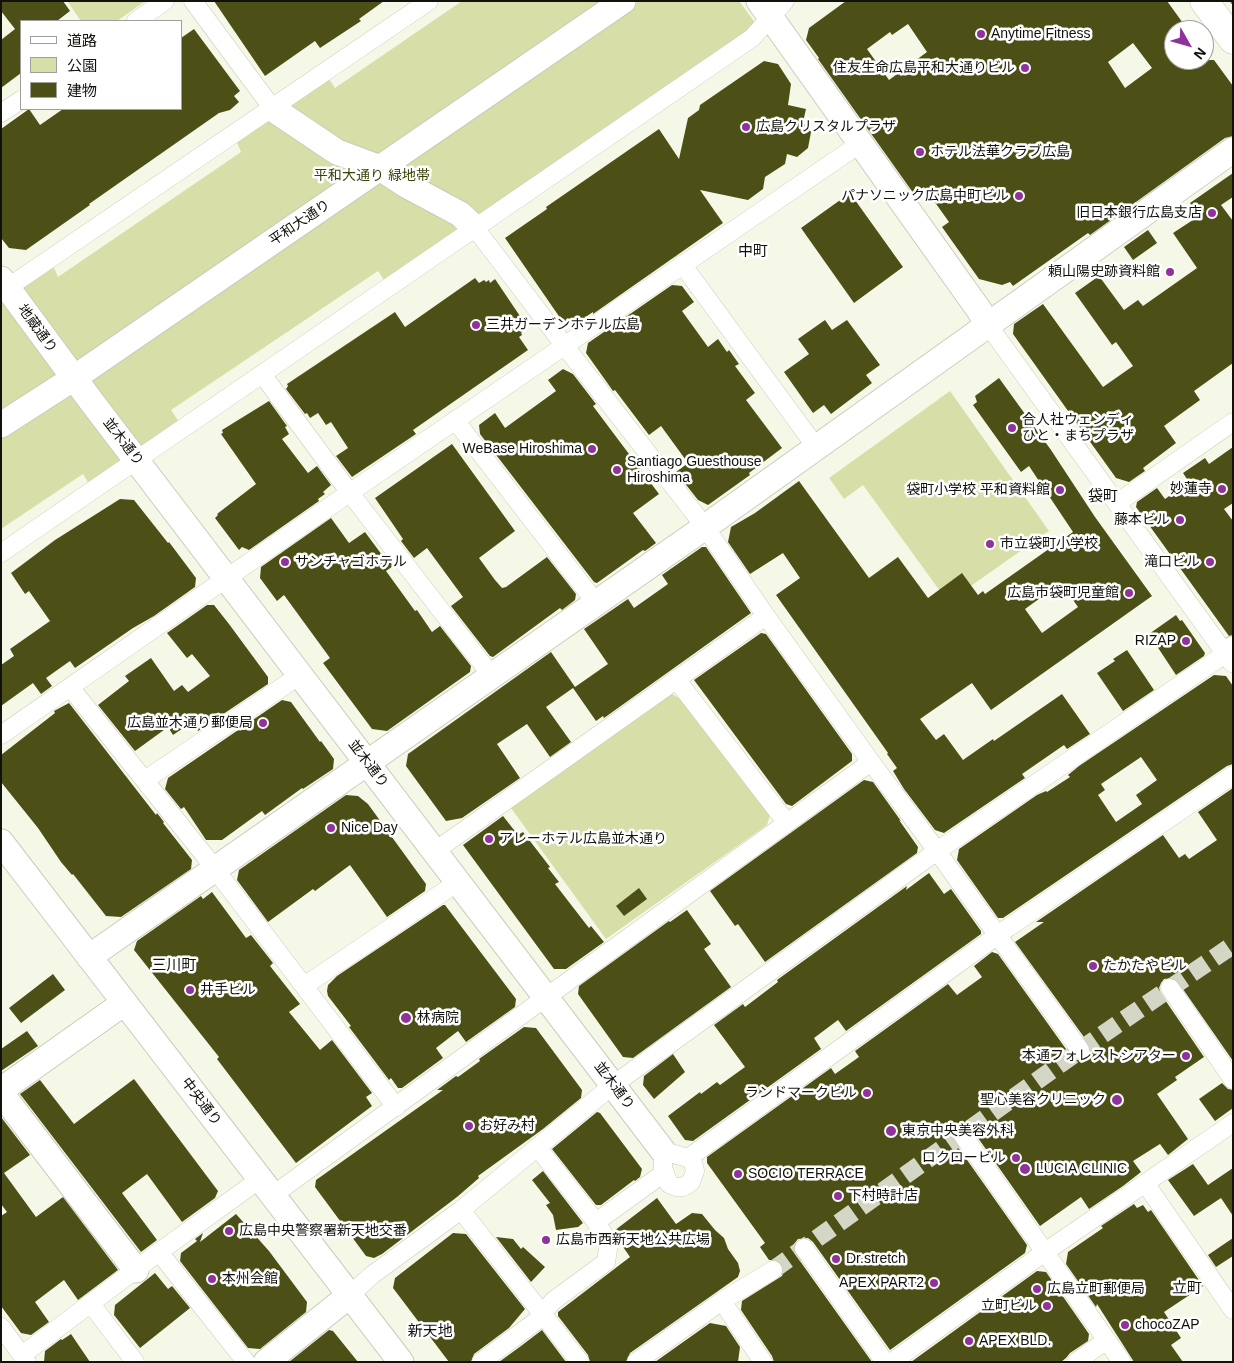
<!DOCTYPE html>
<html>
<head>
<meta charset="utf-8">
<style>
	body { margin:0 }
	#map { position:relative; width:1234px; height:1363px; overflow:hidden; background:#f6f8e7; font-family:Arial,"Noto Sans JP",sans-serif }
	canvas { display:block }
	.frame { position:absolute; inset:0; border:2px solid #11120c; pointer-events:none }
	.legend { position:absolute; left:20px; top:20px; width:162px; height:90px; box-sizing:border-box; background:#fff; border:1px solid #a0a09e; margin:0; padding:6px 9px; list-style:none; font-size:15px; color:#11120c }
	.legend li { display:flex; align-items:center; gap:10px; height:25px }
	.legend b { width:25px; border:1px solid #a0a09e }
	.north { position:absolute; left:1164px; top:20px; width:50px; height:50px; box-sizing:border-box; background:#fff; border:1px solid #a0a09e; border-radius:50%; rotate:128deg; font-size:14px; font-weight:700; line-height:20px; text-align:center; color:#11120c }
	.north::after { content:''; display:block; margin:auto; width:18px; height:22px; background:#90329b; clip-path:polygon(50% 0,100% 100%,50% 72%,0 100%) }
</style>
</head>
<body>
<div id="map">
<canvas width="1234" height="1363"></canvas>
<div class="frame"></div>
<ul class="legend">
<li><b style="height:6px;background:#fff"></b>道路</li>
<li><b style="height:14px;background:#d7dea7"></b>公園</li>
<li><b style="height:14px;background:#4c5017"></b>建物</li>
</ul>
<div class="north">N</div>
</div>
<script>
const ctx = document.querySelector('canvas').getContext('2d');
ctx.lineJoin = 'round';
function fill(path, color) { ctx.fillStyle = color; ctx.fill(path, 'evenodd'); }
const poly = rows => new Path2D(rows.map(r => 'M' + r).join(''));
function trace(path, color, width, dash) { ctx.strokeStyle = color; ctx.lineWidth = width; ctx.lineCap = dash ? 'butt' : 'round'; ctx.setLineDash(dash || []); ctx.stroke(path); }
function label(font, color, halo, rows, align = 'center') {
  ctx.font = font + ' Arial,"Noto Sans JP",sans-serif'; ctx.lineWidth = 5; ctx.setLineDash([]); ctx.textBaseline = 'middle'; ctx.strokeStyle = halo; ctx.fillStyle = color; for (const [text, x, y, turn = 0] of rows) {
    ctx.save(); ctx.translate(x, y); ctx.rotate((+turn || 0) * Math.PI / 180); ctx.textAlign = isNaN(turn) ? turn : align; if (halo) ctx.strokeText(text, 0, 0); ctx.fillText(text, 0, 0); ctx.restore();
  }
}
const green = poly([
	[67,1,143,1,144,2,117,21,81,21],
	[462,1,739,1,756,24,740,39,386,283,378,271,171,410,179,422,89,484,83,474,1,529,1,301,53,265,58,277,241,152,236,140,329,79,335,88],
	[950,391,1049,531,948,602,863,485,844,499,829,478],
	[672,694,681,699,770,815,767,825,606,939,511,808]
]);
const building = poly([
	[1,1,63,1,70,11,57,21,21,21,21,73,1,88,1,40,15,29,1,11],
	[214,1,384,1,359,19,361,21,320,48,315,41,265,76],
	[846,1,1167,1,1188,30,1174,30,1174,60,1214,60,1233,86,1233,136,1225,138,1090,235,1088,233,1013,286,1010,282,1002,285,979,279,942,227,949,222,924,187,914,194,818,59,819,58,806,40,809,28],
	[908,24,927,52,889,80,867,49,890,32,892,35],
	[1133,43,1152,68,1125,88,1108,62],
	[194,29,240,91,234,96,239,102,230,110,219,113,89,204,90,205,26,250,9,248,1,238,1,129,29,109,40,125,63,109,181,109,181,38],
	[764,61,778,64,791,84,788,105,806,109,803,122,811,132,808,148,797,157,787,154,785,164,765,177,763,189,748,200,700,190,723,223,593,314,593,312,578,322,576,318,565,325,505,238,547,209,546,207,659,129,679,159,688,118,699,110,700,105],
	[1233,173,1233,197,1221,205,1233,221,1233,363,1194,391,1200,400,1164,426,1176,443,1143,468,1145,471,1129,482,1116,478,1013,334,1014,324,1043,304,1103,387,1133,366,1116,342,1112,345,1075,293,1099,276,1124,310,1138,300,1143,306,1197,268,1173,233,1199,216,1190,203],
	[850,193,903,267,854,303,801,228],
	[1148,230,1157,243,1133,260,1124,247],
	[475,278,479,283,484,280,486,282,489,280,490,283,495,279,526,325,522,328,523,331,521,333,522,335,519,337,528,350,413,430,416,434,352,477,336,456,348,448,331,422,326,425,318,413,310,418,307,413,305,414,286,389,288,386,287,384,395,312,405,327],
	[672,285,682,286,694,302,682,311,708,347,718,339,727,352,729,350,739,364,735,366,755,393,746,400,782,448,749,473,750,475,708,505,698,500,676,472,688,463,661,426,649,435,615,390,613,391,586,353,588,343],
	[825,320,832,330,847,320,880,365,866,375,872,383,831,414,824,405,813,413,784,372,809,354,798,339],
	[563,369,573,374,596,404,593,406,659,494,633,513,656,543,645,551,643,550,597,583,594,582,480,434,479,425,495,413,505,428,556,391,548,380],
	[999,378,1051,450,1095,517,1152,596,991,710,972,683,920,719,936,740,944,734,963,760,993,739,994,741,1062,694,1090,734,1067,749,1064,745,1022,774,1025,778,944,833,935,830,904,789,893,771,897,768,887,754,888,753,776,595,800,578,783,553,750,574,728,542,731,527,755,513,799,481,869,578,898,557,928,598,962,573,978,595,983,591,985,594,1073,532,1029,466,1021,472,973,405,977,402,975,396],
	[1061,583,1078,607,1042,633,1025,609],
	[269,401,287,426,285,427,289,434,282,439,308,473,317,466,331,485,323,492,325,494,318,499,319,501,249,550,242,547,239,550,215,518,218,515,217,514,256,484,221,434,223,433,222,430],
	[452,444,515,531,479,558,495,580,502,588,506,587,547,557,576,594,575,600,562,610,560,608,493,657,490,656,451,606,463,597,427,548,414,558,401,541,403,539,375,498],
	[1233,447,1233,503,1224,509,1233,521,1233,635,1229,636,1136,507,1137,502,1157,488,1165,499,1189,482,1183,473,1205,458,1209,464],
	[120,499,134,500,168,543,169,542,196,578,195,587,154,616,133,628,75,668,70,661,46,678,52,686,41,694,33,683,1,706,1,665,14,656,10,649,50,621,29,591,25,594,11,573,55,540],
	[331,518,349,543,365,532,382,555,384,554,393,566,386,571,415,611,417,610,432,632,440,626,471,666,470,672,387,731,372,729,323,663,330,658,284,595,277,601,260,578,261,567],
	[702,547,706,547,751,613,604,718,603,716,596,721,573,688,546,707,571,742,550,757,527,724,497,744,520,778,462,818,446,821,406,766,408,754,551,652,575,687,608,664,584,629,628,599,634,608,668,584,662,575],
	[207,605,214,605,229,624,268,677,268,684,198,731,192,722,173,735,168,727,135,751,98,705,129,681,125,676,151,658,174,691,182,685,188,692,210,676,192,654,187,658,167,633],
	[1176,615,1180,621,1182,620,1205,653,1204,656,1176,675,1149,634],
	[761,633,766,634,852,754,852,761,792,806,786,804,694,680],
	[1127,650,1154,690,1123,711,1097,673,1115,661,1113,659],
	[1214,675,1226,676,1233,686,1233,764,1227,766,1003,918,998,918,957,860,959,849,1037,795,1046,791,1047,792,1070,777,1068,775,1079,766],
	[1141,757,1157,780,1136,795,1142,804,1116,822,1098,795,1105,790,1101,784],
	[282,700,291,702,320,742,321,741,334,759,333,769,303,789,302,788,265,815,262,811,222,840,206,840,184,807,181,809,165,789,168,778],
	[69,703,156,815,157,813,164,822,163,823,192,860,191,869,121,917,106,916,73,874,72,875,61,862,38,828,1,782,1,755,55,713,54,711],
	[864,780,873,782,901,821,899,820,918,847,917,853,765,962,738,924,735,926,710,891],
	[1233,788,1233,1061,1178,982,1174,978,1164,979,1161,983,1159,988,1161,994,1204,1057,1175,1077,1177,1080,1157,1094,1188,1139,1168,1155,1160,1144,1133,1161,1141,1172,1123,1186,1089,1209,1081,1197,1040,1226,971,1128,966,1124,956,1125,952,1130,952,1135,953,1140,1027,1245,1025,1253,890,1350,813,1242,808,1238,798,1239,794,1244,794,1249,795,1254,872,1362,774,1362,772,1356,741,1310,742,1301,782,1276,784,1270,782,1265,778,1260,769,1260,760,1247,765,1243,707,1163,707,1157,831,1068,835,1074,859,1057,855,1051,948,984,957,995,982,977,974,966,992,952,998,954,1071,1056,1076,1060,1086,1059,1090,1054,1090,1048,1089,1044,1015,942,1044,922,1036,922,1163,835,1179,858,1185,854,1189,859,1217,840,1198,812],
	[346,795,358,796,368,804,426,884,425,891,387,917,350,865,315,891,313,889,268,922,237,880,239,870],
	[503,816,518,835,523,832,550,867,548,868,559,882,555,884,589,928,591,926,604,942,566,969,554,969,463,845],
	[929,873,944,894,951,889,981,931,981,934,846,1031,838,1020,814,1038,821,1049,693,1141,685,1140,668,1116,700,1092,701,1094,717,1082,720,1085,745,1067,714,1025,743,1004,745,1007,778,982,777,980,907,886,906,890],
	[639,888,647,899,624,916,616,906],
	[212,892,246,938,251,935,273,963,270,966,300,1004,289,1012,320,1050,332,1040,372,1093,366,1097,372,1106,296,1163,217,1059,219,1057,134,950,137,941,201,896,203,899],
	[443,905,445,905,516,999,515,1007,466,1042,458,1031,436,1048,443,1058,402,1088,398,1088,391,1078,389,1080,349,1027,351,1026,328,996,327,991,328,985,337,976],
	[687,910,711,944,704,949,731,987,633,1058,623,1057,578,994,579,986,669,921,670,922],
	[53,974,65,990,21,1023,9,1008],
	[524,1027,536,1028,582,1090,581,1098,543,1129,478,1176,479,1178,457,1197,382,1254,374,1258,366,1256,315,1187,316,1180,443,1090,437,1090,456,1076,458,1077,480,1061,479,1059],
	[27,1031,38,1046,1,1071,1,1049],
	[673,1054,685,1072,654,1099,643,1085,644,1076],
	[134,1079,218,1191,215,1198,182,1222,147,1174,122,1193,157,1240,141,1252,20,1094,40,1080,74,1124],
	[1222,1083,1228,1089,1233,1090,1233,1108,1215,1121,1199,1099],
	[597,1112,600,1113,642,1169,640,1177,635,1181,634,1180,601,1205,596,1205,552,1149],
	[1,1117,30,1155,4,1173,36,1217,63,1197,118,1270,78,1300,64,1280,35,1302,49,1322,31,1335,21,1333,1,1306,1,1216,7,1212,1,1204],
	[1193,1164,1208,1185,1233,1168,1233,1216,1221,1198,1194,1216,1168,1180],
	[543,1171,583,1223,578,1227,556,1230,553,1215,546,1205,550,1203,532,1180],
	[657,1198,676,1224,692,1213,702,1214,715,1230,724,1238,728,1249,738,1263,740,1271,738,1277,630,1353,626,1362,590,1362,588,1355,558,1316,558,1312,630,1257,619,1241,614,1231],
	[1134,1204,1137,1208,1143,1205,1148,1212,1151,1210,1203,1286,1164,1312,1181,1338,1171,1345,1183,1362,1134,1362,1097,1304,1096,1307,1066,1264,1068,1252,1103,1228,1101,1226],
	[236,1214,269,1251,307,1302,306,1312,260,1349,248,1348,180,1261,181,1253,197,1241,195,1239,203,1233,200,1242],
	[453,1233,466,1234,525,1309,509,1328,474,1354,471,1362,449,1362,393,1288,395,1278],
	[496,1237,513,1239,521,1249,523,1247,545,1267,531,1282],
	[1233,1238,1233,1256,1216,1267,1208,1255],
	[1037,1271,1046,1272,1089,1334,1088,1341,1070,1353,1066,1358,1061,1362,911,1362],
	[155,1273,168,1289,172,1286,190,1308,140,1348,114,1315,115,1305],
	[710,1323,726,1326,740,1347,738,1362,655,1362],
	[329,1330,333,1331,358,1362,289,1362],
	[542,1330,566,1362,499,1362,521,1346],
	[71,1334,90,1362,44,1362,45,1351,61,1339,62,1340]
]);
const streetTunnel = poly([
	[773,1270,1080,1050,1233,945]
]);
const street = poly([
	[193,1,273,109],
	[136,21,165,1],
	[1,113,21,100],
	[475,228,564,345,705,527,766,616,871,762,937,851,1080,1050],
	[682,264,816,447],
	[1,292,429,1],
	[988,325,1232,663],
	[262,374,350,493,491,675],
	[455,420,596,603],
	[1117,503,1233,422],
	[1,553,752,38,785,1],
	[676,679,786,822],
	[70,687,205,856,396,1107],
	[1,735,339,500,861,143],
	[145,780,300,675],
	[435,851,766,616],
	[304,986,458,882],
	[1170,988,1233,1080],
	[962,1134,1122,1362],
	[537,1147,596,1222,664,1173],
	[663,1151,688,1158,693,1163,695,1171,691,1182,683,1187,676,1187,669,1184,663,1168,663,1151],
	[688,1158,1009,927,1233,775],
	[1145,1183,1233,1310],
	[273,1195,871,762],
	[461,1210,580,1362],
	[804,1248,885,1362],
	[159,1252,246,1362],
	[350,1295,372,1275,461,1210,613,1085,937,851,1225,654],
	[722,1301,763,1362],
	[91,1304,135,1362],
	[1,1327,27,1362],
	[22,1355,159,1252,260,1179],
	[481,1362,535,1322,553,1301,606,1262,609,1243,596,1222],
	[636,1362,722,1301,773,1270],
	[892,1362,1045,1252,1233,1123],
	[1076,1362,1107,1340]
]);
const secondary = poly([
	[759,1,979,310,988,325],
	[273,109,337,152,380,168,406,185,460,214,475,228],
	[1,279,91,401,663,1151],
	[1,425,74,378,623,1],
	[1225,654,1233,649],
	[1,842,401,1362],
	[89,957,705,527,1233,150],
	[1,1090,124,1003],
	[1,1093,136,1270],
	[266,1362,350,1295]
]);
const highway = poly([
	[1204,1,1233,40]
]);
const tram = poly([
	[1230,1,1233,5]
]);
const markers = [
	[981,34,5,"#90329b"],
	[1025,68,5,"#90329b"],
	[746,127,5,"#90329b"],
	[920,152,5,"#90329b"],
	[1019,196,5,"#90329b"],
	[1212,213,5,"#90329b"],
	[1170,272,5,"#90329b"],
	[476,325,5,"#90329b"],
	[1012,428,5,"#90329b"],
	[592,449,5,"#90329b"],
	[617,470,5,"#90329b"],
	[1222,489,5,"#90329b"],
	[1060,490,5,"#90329b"],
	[1180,520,5,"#90329b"],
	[990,544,5,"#90329b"],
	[285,562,5,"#90329b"],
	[1210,562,5,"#90329b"],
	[1129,593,5,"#90329b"],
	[1186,641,5,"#90329b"],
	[263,723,5,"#90329b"],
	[331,828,5,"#90329b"],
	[489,839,5,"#90329b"],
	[1093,966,5,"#90329b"],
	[190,990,5,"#90329b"],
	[406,1018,6,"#90329b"],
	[1186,1056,5,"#90329b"],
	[867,1093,5,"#90329b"],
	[1117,1100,6,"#90329b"],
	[469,1126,5,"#90329b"],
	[891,1131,6,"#90329b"],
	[1016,1158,5,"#90329b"],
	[1025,1169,6,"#90329b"],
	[738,1174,5,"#90329b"],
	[838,1196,5,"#90329b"],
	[229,1231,5,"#90329b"],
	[546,1240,5,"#90329b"],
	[836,1259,5,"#90329b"],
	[212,1279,5,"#90329b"],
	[934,1283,5,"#90329b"],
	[1037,1289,5,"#90329b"],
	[1047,1306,5,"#90329b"],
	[1125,1325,5,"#90329b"],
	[969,1341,5,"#90329b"]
];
const poiNames = [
	["Anytime Fitness",991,34],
	["住友生命広島平和大通りビル",1015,68,"right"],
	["広島クリスタルプラザ",756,127],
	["ホテル法華クラブ広島",930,152],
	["パナソニック広島中町ビル",1009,196,"right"],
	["旧日本銀行広島支店",1202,213,"right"],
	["頼山陽史跡資料館",1160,272,"right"],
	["三井ガーデンホテル広島",486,325],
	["合人社ウェンディ",1022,420],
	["ひと・まちプラザ",1022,436],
	["WeBase Hiroshima",582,449,"right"],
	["Santiago Guesthouse",627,462],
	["Hiroshima",627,478],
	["妙蓮寺",1212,489,"right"],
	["袋町小学校 平和資料館",1050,490,"right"],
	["藤本ビル",1170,520,"right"],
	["市立袋町小学校",1000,544],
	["サンチャゴホテル",295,562],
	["滝口ビル",1200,562,"right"],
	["広島市袋町児童館",1119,593,"right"],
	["RIZAP",1176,641,"right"],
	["広島並木通り郵便局",253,723,"right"],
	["Nice Day",341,828],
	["アレーホテル広島並木通り",499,839],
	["たかたやビル",1103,966],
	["井手ビル",200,990],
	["林病院",417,1018],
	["本通フォレストシアター",1176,1056,"right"],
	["ランドマークビル",857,1093,"right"],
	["聖心美容クリニック",1106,1100,"right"],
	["お好み村",479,1126],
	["東京中央美容外科",902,1131],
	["ロクロービル",1006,1158,"right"],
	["LUCIA CLINIC",1036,1169],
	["SOCIO TERRACE",748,1174],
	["下村時計店",848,1196],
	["広島中央警察署新天地交番",239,1231],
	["広島市西新天地公共広場",556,1240],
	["Dr.stretch",846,1259],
	["本州会館",222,1279],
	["APEX PART2",924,1283,"right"],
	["広島立町郵便局",1047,1289],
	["立町ビル",1037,1306,"right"],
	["chocoZAP",1135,1325],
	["APEX BLD.",979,1341]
];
const parkNames = [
	["平和大通り 緑地帯",372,176]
];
const streetNames = [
	["平和大通り",300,223,-34],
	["地蔵通り",37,329,54],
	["並木通り",123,442,52],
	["並木通り",368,764,53],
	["並木通り",614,1086,53],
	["中央通り",201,1102,53]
];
const neighbourhoodNames = [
	["中町",753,252],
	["袋町",1103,497],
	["三川町",174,966],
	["立町",1187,1289],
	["新天地",430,1332]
];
fill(green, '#d7dea7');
fill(building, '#4c5017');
trace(streetTunnel, '#d4d6c6', 18, [18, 9]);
trace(street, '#c9ccbb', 19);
trace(secondary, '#c9ccbb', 27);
trace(highway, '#c9ccbb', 29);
trace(street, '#fff', 18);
trace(secondary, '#fff', 25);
trace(highway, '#fff', 28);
trace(tram, '#3d3f36', 1);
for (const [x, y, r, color] of markers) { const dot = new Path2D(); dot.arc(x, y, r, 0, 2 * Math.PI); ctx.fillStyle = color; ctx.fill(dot); trace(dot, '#fff', 2); }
label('14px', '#11120c', '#fff', poiNames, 'left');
label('14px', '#3d4106', '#fff', parkNames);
label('14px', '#11120c', '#fff', streetNames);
label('15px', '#11120c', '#fff', neighbourhoodNames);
</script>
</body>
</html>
